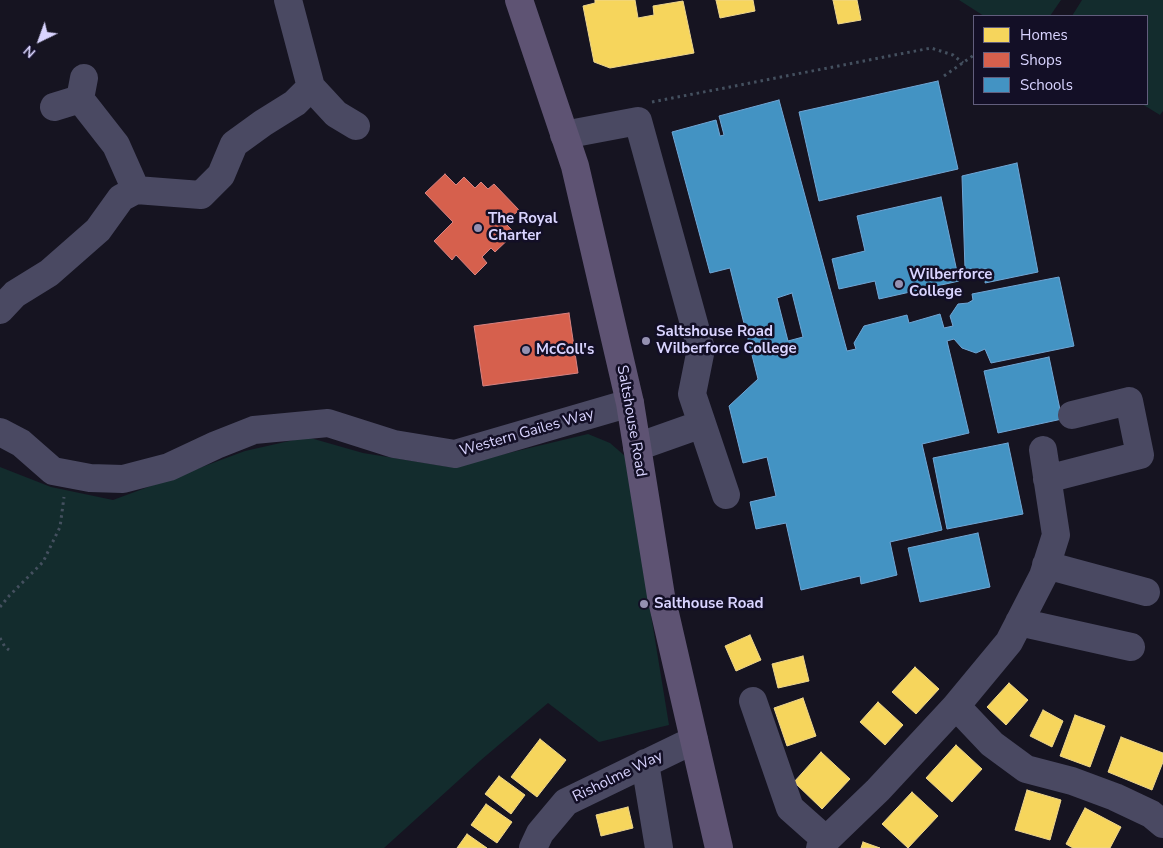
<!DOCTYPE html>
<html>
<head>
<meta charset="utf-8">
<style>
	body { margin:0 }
	#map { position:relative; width:1163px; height:848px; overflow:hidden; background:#161421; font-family:"Nunito Sans",sans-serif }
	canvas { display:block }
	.legend { position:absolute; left:973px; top:15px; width:175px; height:90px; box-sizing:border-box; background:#130f26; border:1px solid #625e7d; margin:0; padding:6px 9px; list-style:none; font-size:15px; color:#d9d4ff }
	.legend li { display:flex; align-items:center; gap:10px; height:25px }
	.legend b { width:25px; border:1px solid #625e7d }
	.north { position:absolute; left:15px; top:15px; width:50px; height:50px; -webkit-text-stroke:4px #130f26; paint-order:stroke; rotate:222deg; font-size:14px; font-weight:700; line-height:20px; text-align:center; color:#d9d4ff }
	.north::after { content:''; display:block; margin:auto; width:18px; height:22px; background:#d9d4ff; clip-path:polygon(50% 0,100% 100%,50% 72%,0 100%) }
</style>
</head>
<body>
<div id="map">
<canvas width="1163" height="848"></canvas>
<ul class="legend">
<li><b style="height:14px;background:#f6d55c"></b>Homes</li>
<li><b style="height:14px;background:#d6604d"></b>Shops</li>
<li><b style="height:14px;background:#4393c3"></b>Schools</li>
</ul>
<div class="north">N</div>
</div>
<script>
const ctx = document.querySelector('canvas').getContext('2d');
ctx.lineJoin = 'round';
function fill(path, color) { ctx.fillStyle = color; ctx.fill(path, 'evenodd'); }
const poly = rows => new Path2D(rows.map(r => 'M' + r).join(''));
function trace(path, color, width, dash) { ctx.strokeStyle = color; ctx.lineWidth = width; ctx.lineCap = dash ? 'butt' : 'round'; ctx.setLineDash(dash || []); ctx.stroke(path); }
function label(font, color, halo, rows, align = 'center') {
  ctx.font = font + ' "Nunito Sans",sans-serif'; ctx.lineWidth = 5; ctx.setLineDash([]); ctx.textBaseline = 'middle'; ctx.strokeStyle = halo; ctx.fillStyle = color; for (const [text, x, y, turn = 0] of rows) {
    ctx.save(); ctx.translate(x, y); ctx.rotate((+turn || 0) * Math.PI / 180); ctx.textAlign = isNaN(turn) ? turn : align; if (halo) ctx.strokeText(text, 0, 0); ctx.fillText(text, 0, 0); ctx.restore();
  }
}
const green = poly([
	[959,0,1061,0,1050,16,984,16],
	[1082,0,1163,0,1163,111,1160,115,1142,104,1147,104,1147,16,1072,16],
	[588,434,610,443,625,456,669,725,599,742,548,703,481,760,384,848,0,848,0,467,51,487,113,500,245,451,307,437,363,453,450,467]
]);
const homes = poly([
	[595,0,635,0,638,18,654,15,653,6,683,1,694,53,610,68,594,62,583,6,595,3,595,0],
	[716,0,753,0,755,11,720,18,716,0],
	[833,0,857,0,861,20,838,24,833,0],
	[750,635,761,660,736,671,725,646,750,635],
	[803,656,809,681,778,688,772,664,803,656],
	[915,667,939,689,916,714,892,692,915,667],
	[1009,683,1028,700,1006,725,987,707,1009,683],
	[803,698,816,736,787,746,774,708,803,698],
	[878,702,903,725,885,745,860,722,878,702],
	[1043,710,1063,721,1052,747,1030,736,1043,710],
	[1075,715,1105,726,1090,767,1060,756,1075,715],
	[1121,737,1163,753,1163,762,1152,790,1108,772,1121,737],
	[540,739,566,760,537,797,511,777,540,739],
	[956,745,982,769,952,802,926,778,956,745],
	[821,752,850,779,822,809,794,782,821,752],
	[499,776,525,795,511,814,485,794,499,776],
	[1027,790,1061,800,1050,840,1015,830,1027,790],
	[912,792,938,816,908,848,882,824,912,792],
	[486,804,512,822,497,843,471,825,486,804],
	[628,807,633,828,601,836,596,815,628,807],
	[1085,808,1121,827,1110,848,1073,848,1066,844,1085,808],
	[467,834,487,848,457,848,467,834],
	[863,842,880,848,861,848,863,842]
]);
const shops = poly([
	[445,174,456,185,464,177,475,188,481,182,488,189,494,184,519,210,505,223,515,233,495,252,491,248,482,257,487,263,475,275,456,255,452,260,434,241,453,222,425,193,445,174],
	[569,313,578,373,483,386,474,326,569,313]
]);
const schools = poly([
	[938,81,958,169,819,201,799,112,938,81],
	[779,100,847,351,856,349,854,343,864,326,907,315,909,323,940,314,944,328,953,326,950,316,958,304,968,303,973,300,972,294,1059,277,1074,346,991,363,985,349,976,353,962,348,954,339,947,341,969,433,922,444,942,530,890,542,897,575,861,584,860,576,801,590,786,523,756,529,750,502,776,496,767,457,743,463,729,406,758,379,730,268,710,273,672,132,716,120,720,136,724,135,719,116,779,100],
	[792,293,803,337,788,341,777,298,792,293],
	[1017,163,1038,272,985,283,987,269,965,269,962,176,1017,163],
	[941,197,959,281,879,299,875,281,839,289,832,259,865,251,857,216,941,197],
	[1049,357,1062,419,998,433,984,371,1049,357],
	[1008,443,1023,514,947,529,933,458,1008,443],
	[978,533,990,587,920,602,908,548,978,533]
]);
const path = poly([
	[944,76,974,55],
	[652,102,931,48,953,55,963,63],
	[0,607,9,596,43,562,60,527,64,497],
	[0,638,5,647,9,650]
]);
const minor = poly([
	[311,87,336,114,356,126],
	[80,99,116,145,136,190],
	[54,107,80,99,84,78],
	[564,135,638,121,701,349,692,394,726,495],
	[0,310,15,294,49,273,98,230,121,198,136,190,201,195,221,175,234,144,263,123,295,103,311,87,288,0],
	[0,432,21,443,53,471,90,478,123,479,169,467,216,445,254,430,328,423,394,444,455,454,630,403],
	[637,447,702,424],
	[1047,479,1140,455,1129,401,1072,415],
	[1046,565,1146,592],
	[1019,622,1131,647],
	[753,701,790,808,826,840],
	[956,706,1009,642,1043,576,1056,535,1043,450],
	[645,763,659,848],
	[533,848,540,833,566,802,694,740],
	[820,848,826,840,878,790,956,706,992,744,1026,769,1072,781,1115,797,1151,814,1163,824]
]);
const major = poly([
	[519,0,575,166,630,403,661,596,719,848]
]);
const markers = [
	[478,228,5,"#9591b1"],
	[899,284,5,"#9591b1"],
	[646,341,5,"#9591b1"],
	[526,350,5,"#9591b1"],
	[644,604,5,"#9591b1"]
];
const poiNames = [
	["The Royal",488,219],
	["Charter",488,236],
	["Wilberforce",909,275],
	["College",909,292],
	["Saltshouse Road",656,332],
	["Wilberforce College",656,349],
	["McColl's",536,350],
	["Salthouse Road",654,604]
];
const streetNames = [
	["Saltshouse Road",631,421,80],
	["Western Gailes Way",527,433,-16],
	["Risholme Way",618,777,-26]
];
fill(green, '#132c2d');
fill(homes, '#f6d55c');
trace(homes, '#edd58d', 1);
fill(shops, '#d6604d');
trace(shops, '#d78382', 1);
fill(schools, '#4393c3');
trace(schools, '#70a6d5', 1);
trace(path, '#44505f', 3, [2.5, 4]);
trace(minor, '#4a4962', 28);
trace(major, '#5e5373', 28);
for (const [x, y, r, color] of markers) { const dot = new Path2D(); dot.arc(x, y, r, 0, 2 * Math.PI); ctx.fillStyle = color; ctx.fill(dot); trace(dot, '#130f26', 2); }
label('bold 15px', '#d9d4ff', '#130f26', poiNames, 'left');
label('15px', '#d9d4ff', '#130f26', streetNames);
</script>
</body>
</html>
